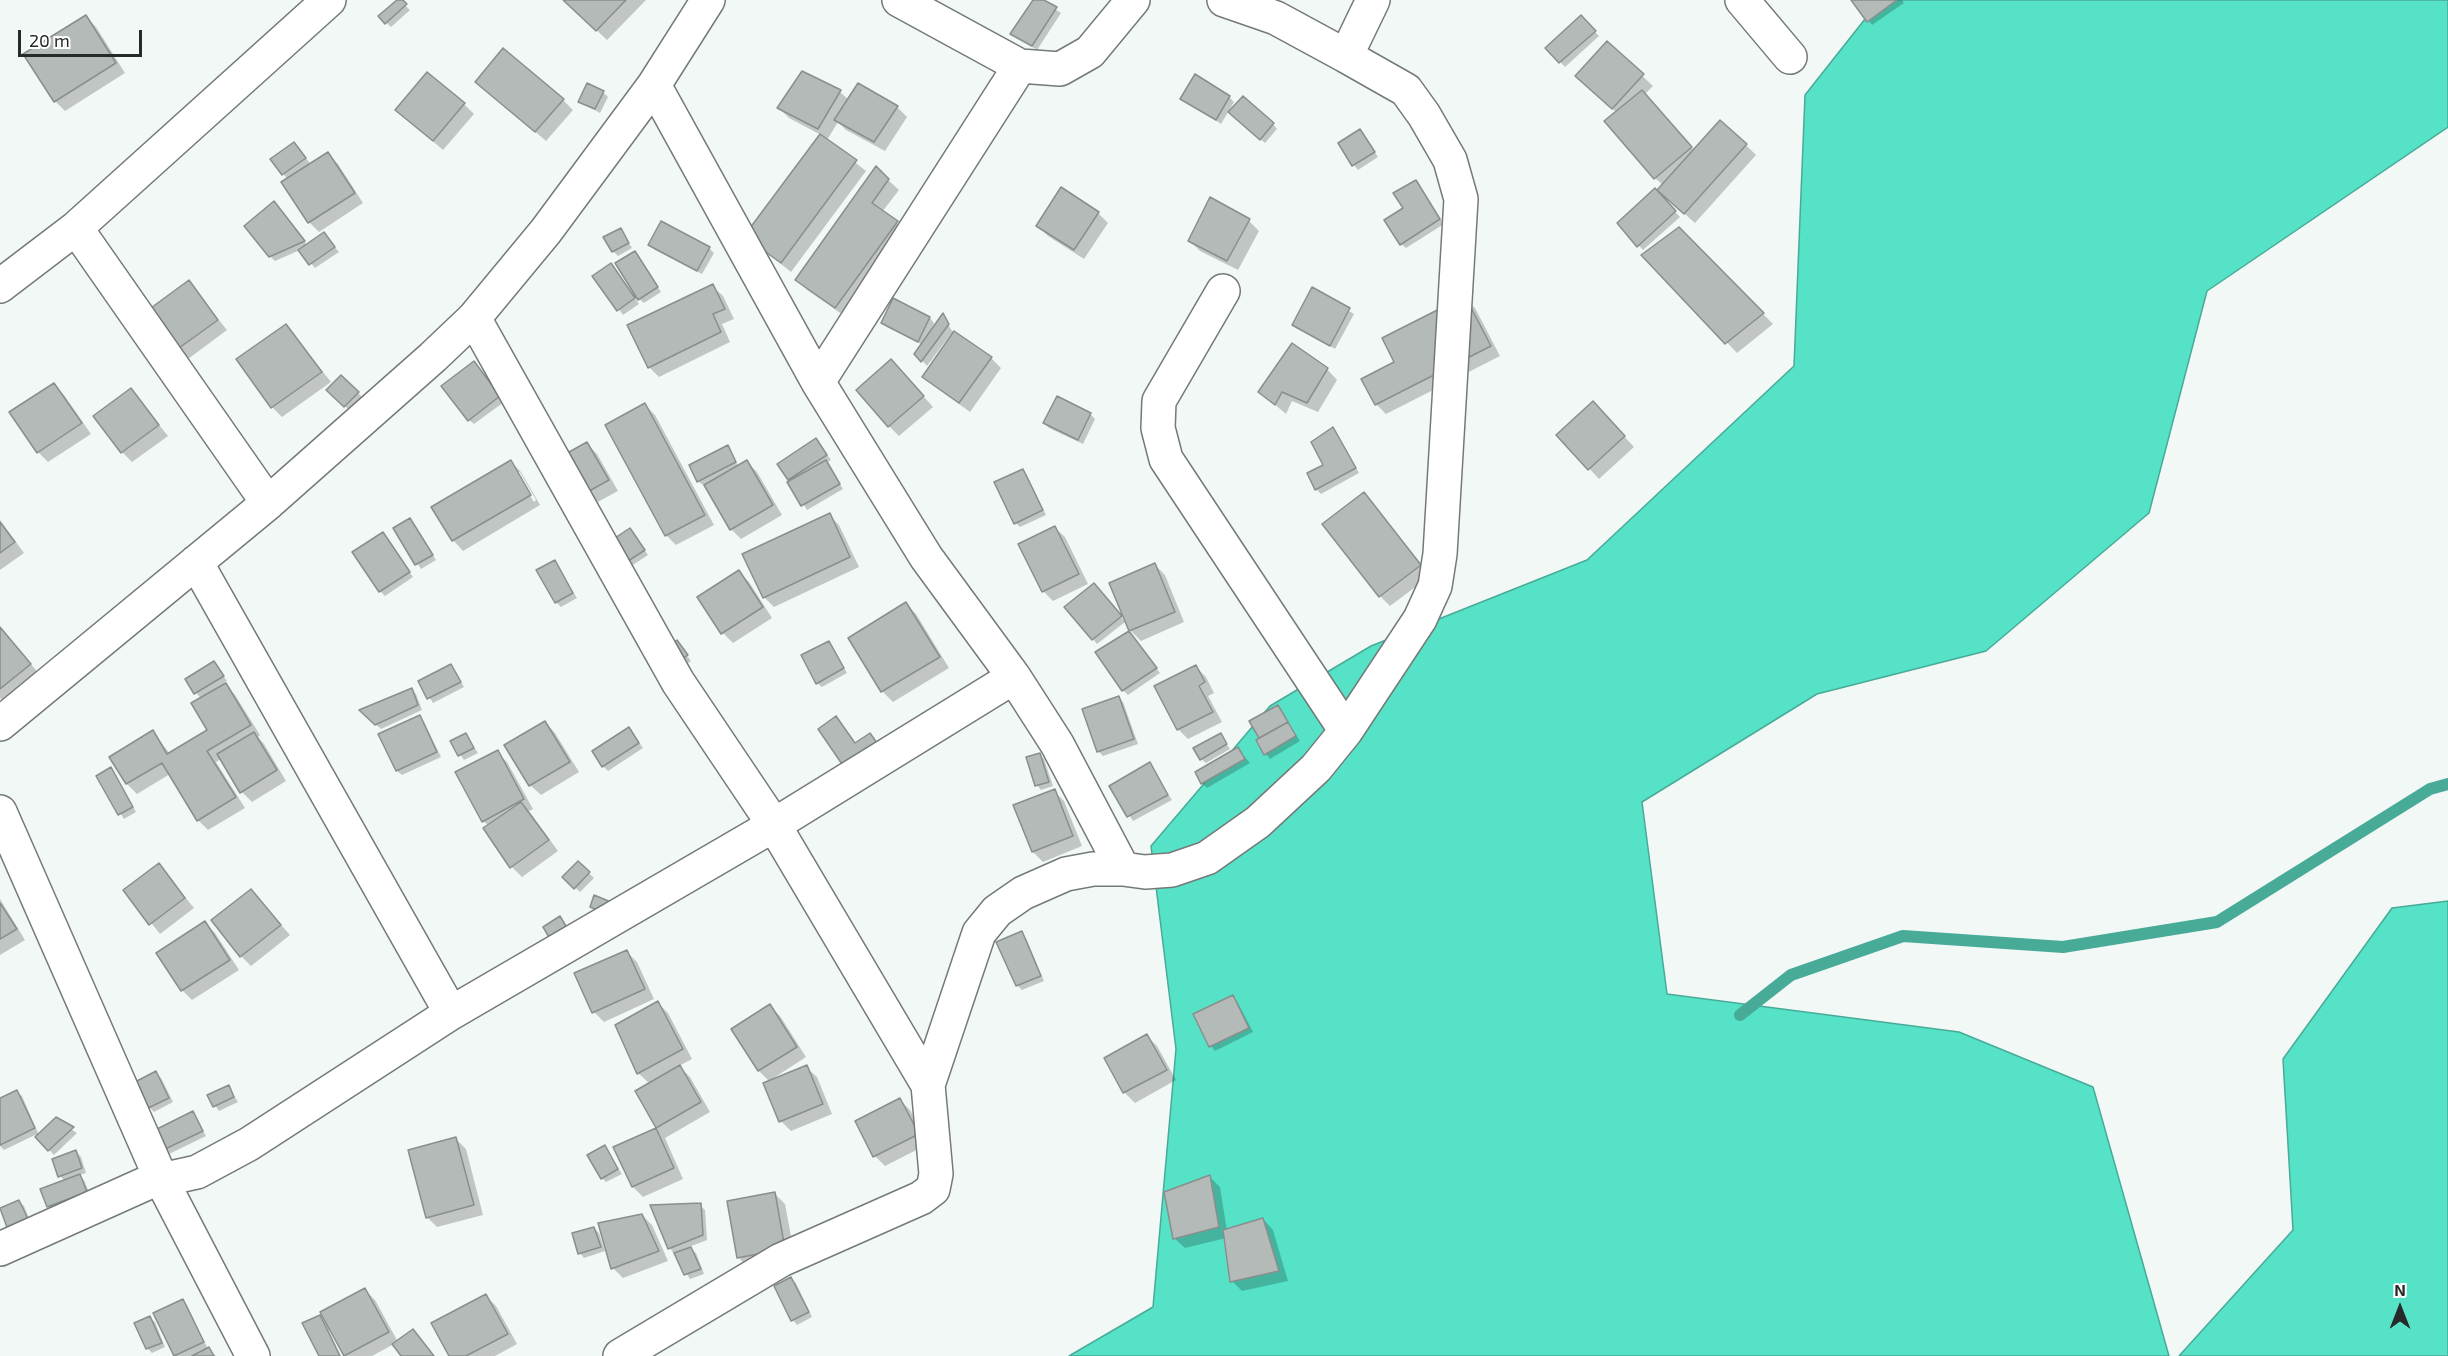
<!DOCTYPE html>
<html>
<head>
<meta charset="utf-8">
<style>
	body { margin:0 }
	#map { position:relative; width:2448px; height:1356px; overflow:hidden; background:#f2f8f6; font-family:"Exo 2",sans-serif }
	canvas { display:block }
	.north { position:absolute; left:2370px; top:1278px; width:60px; height:60px; -webkit-text-stroke:4px #fff; paint-order:stroke; rotate:0deg; font-size:16px; font-weight:700; line-height:24px; text-align:center; color:#282a2a }
	.north::after { content:''; display:block; margin:auto; width:21px; height:27px; background:#282a2a; clip-path:polygon(50% 0,100% 100%,50% 72%,0 100%) }
	.scale { position:absolute; left:18px; top:30px; width:124px; height:27px; box-sizing:border-box; border:3px solid #282a2a; border-top:0; padding-left:8px; font-size:18px; line-height:21px; white-space:nowrap; color:#282a2a; -webkit-text-stroke:4px #fff; paint-order:stroke }
</style>
</head>
<body>
<div id="map">
<canvas width="2448" height="1356"></canvas>
<div class="north">N</div>
<div class="scale">20 m</div>
</div>
<script>
const ctx = document.querySelector('canvas').getContext('2d');
ctx.lineJoin = 'round';
function fill(path, color) { ctx.fillStyle = color; ctx.fill(path, 'evenodd'); }
const poly = rows => new Path2D(rows.map(r => 'M' + r).join(''));
function trace(path, color, width, dash) { ctx.strokeStyle = color; ctx.lineWidth = width; ctx.lineCap = dash ? 'butt' : 'round'; ctx.setLineDash(dash || []); ctx.stroke(path); }
const water = poly([
	[1880,0,2448,0,2448,127,2207,291,2149,513,1986,651,1817,694,1642,802,1667,994,1959,1032,2093,1087,2169,1356,1069,1356,1153,1307,1176,1049,1151,846,1270,706,1371,646,1587,560,1794,366,1805,95,1880,0],
	[2448,901,2448,1356,2179,1356,2293,1230,2283,1059,2392,908,2448,901]
]);
const shadow = poly([
	[399,0,410,10,391,27,380,16],
	[565,0,646,0,607,40],
	[1035,0,1041,0,1061,13,1037,50,1012,34],
	[1853,0,1902,0,1904,3,1872,25],
	[86,17,96,27,125,73,65,111,55,101],
	[1581,17,1599,36,1565,67,1547,48],
	[1607,43,1653,86,1645,94,1694,150,1746,145,1756,155,1695,223,1669,200,1663,185,1655,178,1617,113,1587,86],
	[803,73,840,92,849,100,897,107,907,117,885,151,846,130,838,122,827,140,866,171,791,272,746,236,821,135,789,118,779,108],
	[477,82,563,100,573,110,546,141],
	[603,92,608,97,600,113,580,102],
	[1229,97,1234,102,1221,124,1182,98],
	[464,104,474,114,443,150,397,110],
	[1235,117,1273,124,1277,129,1265,143],
	[1360,131,1378,157,1358,170,1354,165],
	[299,148,311,165,328,154,338,164,363,203,319,232,309,222,288,180,272,159],
	[876,169,899,190,882,212,907,232,846,317,807,290,797,280],
	[1415,181,1444,224,1406,248,1401,244,1405,209],
	[1655,191,1680,217,1643,250,1619,224],
	[278,208,307,245,324,234,339,252,315,268,300,250,275,261,270,256],
	[1098,213,1108,223,1084,259,1048,236,1038,226],
	[1249,221,1259,231,1238,270,1200,251,1190,241],
	[620,229,632,248,618,256,613,251],
	[1679,229,1773,324,1737,353,1644,255],
	[650,245,709,248,714,253,702,274,655,250],
	[635,253,661,292,644,303,639,299],
	[615,269,639,304,623,315,595,276],
	[188,282,227,330,184,362,174,352],
	[712,286,723,296,734,319,722,324,730,342,659,377,649,367],
	[1313,289,1354,314,1335,349,1294,325],
	[1465,298,1475,308,1500,356,1386,414,1376,404,1396,363],
	[894,300,930,318,934,323,931,329,933,330,943,316,952,331,991,358,1001,368,970,412,934,386,924,376,952,336,950,335,927,366,916,354,923,345,887,327,883,323],
	[286,326,331,382,282,417,272,407,238,360],
	[1292,345,1327,369,1337,380,1318,412,1292,401,1286,414,1260,392],
	[473,363,504,402,474,424,469,420],
	[901,371,933,407,899,436,889,426],
	[341,377,362,397,349,410,328,390],
	[54,385,64,395,91,434,48,462,38,452],
	[131,390,168,436,132,462,122,452],
	[645,405,655,415,714,525,676,545,666,535],
	[1603,413,1634,447,1599,479,1558,435],
	[1090,414,1095,419,1083,444,1049,428,1044,423],
	[1333,429,1359,473,1321,494,1316,489,1325,466],
	[816,440,831,460,826,463,843,489,807,510,779,464],
	[587,444,597,454,618,491,577,513],
	[727,447,739,467,747,462,757,472,782,515,741,539,731,529,705,484,703,485,698,481],
	[511,462,521,472,540,505,463,551,453,540,433,508],
	[516,472,520,472,536,500,534,502],
	[1022,470,1027,475,1046,515,1020,527,1016,523],
	[1364,494,1430,576,1390,606,1380,596],
	[829,515,839,525,859,567,774,607,764,597],
	[0,520,24,553,0,570],
	[410,520,436,560,421,569,395,529],
	[1054,527,1065,537,1088,584,1053,601,1043,591],
	[630,530,648,555,608,581],
	[387,538,413,577,385,596,380,591],
	[555,562,577,598,561,607,556,602],
	[1155,565,1165,575,1184,622,1141,641,1131,631,1111,583],
	[739,572,749,582,772,618,733,643,723,633,699,597],
	[1099,589,1125,622,1097,644,1093,639],
	[906,604,916,614,949,668,893,702,883,692,850,638],
	[0,627,40,675,5,703,0,698],
	[1130,633,1160,673,1128,695,1123,690],
	[677,642,691,661,682,667],
	[829,643,847,673,822,687,817,683],
	[214,663,227,681,224,683,235,695,260,735,258,737,264,744,286,781,252,802,242,792,221,759,216,762,245,808,208,830,198,820,170,774,137,794,127,784,111,757,153,732,170,754,209,730,201,699,187,680],
	[451,666,464,687,433,703,420,682],
	[1196,667,1206,677,1214,693,1208,696,1222,722,1188,739,1178,729],
	[411,689,416,694,422,710,381,729,365,715],
	[1118,698,1123,702,1138,744,1103,756,1098,751],
	[1278,707,1300,741,1270,759,1266,754,1261,739,1251,722],
	[419,717,424,722,441,757,402,775,397,771,380,735],
	[545,722,555,733,579,772,541,795,530,785],
	[633,734,643,748,608,771,603,766],
	[466,735,478,753,464,760,452,742],
	[1220,735,1230,749,1206,763,1201,759],
	[1238,749,1250,763,1207,788,1202,783],
	[497,752,507,762,533,809,529,811,558,851,522,877,512,867,489,826,483,821],
	[1040,755,1044,759,1053,786,1041,790,1037,785],
	[1149,764,1172,800,1133,821,1111,786],
	[111,769,136,812,124,819,98,776],
	[1054,791,1064,801,1082,846,1043,862,1033,852,1015,806],
	[578,863,594,878,580,892,564,877],
	[159,865,194,908,160,934,125,890],
	[251,891,290,935,251,966,241,956],
	[0,899,25,940,0,955],
	[205,923,215,933,239,970,192,1000,182,990,158,953],
	[1021,933,1026,938,1044,981,1022,990,1017,985],
	[627,952,637,962,654,999,604,1022,594,1012],
	[1233,996,1237,1001,1253,1032,1215,1051,1211,1046],
	[658,1003,668,1013,692,1059,679,1066,690,1077,710,1112,665,1138,683,1179,643,1197,633,1187,615,1148,658,1128,637,1092,650,1084,638,1073],
	[770,1006,780,1016,806,1057,769,1081,759,1071,733,1029],
	[1147,1036,1157,1046,1176,1080,1135,1103,1125,1093,1106,1058],
	[806,1067,817,1077,832,1114,791,1131,781,1121],
	[156,1073,161,1078,173,1102,154,1112,149,1107],
	[229,1087,238,1102,219,1111,209,1096],
	[17,1092,22,1096,39,1135,56,1119,77,1133,54,1155,35,1135,4,1150,0,1146,0,1100],
	[900,1100,910,1110,928,1144,885,1166,875,1156,857,1122],
	[193,1113,206,1136,169,1154,164,1150],
	[456,1139,466,1149,483,1215,437,1227,427,1217],
	[604,1147,622,1174,606,1182,602,1178],
	[76,1152,81,1157,86,1173,79,1175,84,1180,91,1197,53,1211,49,1207,42,1190,65,1181,60,1176],
	[1210,1177,1220,1187,1227,1231,1263,1219,1273,1230,1288,1281,1242,1291,1232,1281,1226,1238,1185,1248,1174,1238],
	[775,1194,785,1204,795,1258,748,1267,738,1257],
	[19,1202,24,1206,32,1226,10,1229,0,1210],
	[700,1205,705,1210,707,1240,689,1247,696,1253,704,1274,690,1279,670,1248,652,1207],
	[642,1215,652,1225,668,1261,623,1278,613,1268],
	[594,1228,599,1233,605,1251,584,1258,580,1253],
	[791,1279,796,1283,812,1317,797,1325,793,1320],
	[365,1290,375,1300,398,1342,433,1356,403,1356,394,1344,372,1356,346,1356,331,1330,329,1331,341,1356,320,1356,319,1316,328,1325],
	[486,1296,496,1306,517,1344,495,1356,450,1356],
	[182,1301,187,1305,207,1347,216,1356,176,1356,155,1314],
	[150,1318,155,1322,165,1347,152,1353,147,1348]
]);
const stream = poly([
	[1740,1015,1791,975,1903,936,2063,947,2217,922,2430,789,2448,784]
]);
const building = poly([
	[397,0,403,0,407,4,385,24,378,16,397,0],
	[563,0,626,0,596,31,563,0],
	[1033,0,1044,0,1057,7,1032,46,1010,34,1033,0],
	[1851,0,1897,0,1867,22,1851,0],
	[86,15,116,63,54,102,23,54,86,15],
	[1581,15,1596,31,1559,63,1545,48,1581,15],
	[1607,41,1644,74,1612,109,1575,76,1607,41],
	[503,48,564,99,535,132,475,82,503,48],
	[802,71,841,90,818,129,777,108,802,71],
	[427,72,465,103,433,141,395,110,427,72],
	[1195,74,1230,96,1216,120,1180,99,1195,74],
	[587,83,604,91,595,109,578,102,587,83],
	[858,83,898,106,874,142,834,120,858,83],
	[1642,90,1692,147,1654,179,1604,121,1642,90],
	[1243,96,1274,123,1260,140,1228,112,1243,96],
	[1720,120,1747,144,1684,214,1657,190,1720,120],
	[1360,129,1375,152,1352,166,1338,143,1360,129],
	[820,134,857,160,781,263,744,236,820,134],
	[294,142,306,158,282,175,270,159,294,142],
	[328,152,355,193,308,223,281,182,328,152],
	[876,166,889,179,872,203,898,221,835,308,795,280,876,166],
	[1416,180,1440,219,1400,245,1384,220,1403,208,1393,193,1416,180],
	[1061,187,1099,212,1074,250,1036,226,1061,187],
	[1655,188,1676,211,1637,247,1617,223,1655,188],
	[1210,197,1250,219,1227,261,1188,241,1210,197],
	[274,201,305,241,269,257,244,226,274,201],
	[661,221,710,247,697,271,648,245,661,221],
	[1679,227,1764,313,1725,344,1641,255,1679,227],
	[621,228,629,243,612,252,603,237,621,228],
	[324,232,335,247,309,265,298,250,324,232],
	[635,251,658,287,638,300,615,263,635,251],
	[611,263,635,298,617,311,592,276,611,263],
	[189,280,218,320,172,353,144,313,189,280],
	[713,284,725,309,713,314,721,332,648,368,627,325,713,284],
	[1312,287,1350,308,1330,346,1292,325,1312,287],
	[1465,296,1491,346,1375,405,1361,379,1394,362,1382,338,1465,296],
	[893,298,930,317,918,342,881,323,893,298],
	[943,313,949,324,921,362,914,354,943,313],
	[286,324,322,372,271,408,236,359,286,324],
	[954,331,992,357,959,403,922,377,954,331],
	[1292,343,1328,368,1307,403,1282,392,1275,405,1258,392,1292,343],
	[891,359,924,396,888,427,856,390,891,359],
	[474,361,500,396,468,421,441,386,474,361],
	[341,375,359,392,344,407,326,390,341,375],
	[54,383,82,423,37,453,9,412,54,383],
	[131,388,159,425,121,453,93,416,131,388],
	[1057,396,1091,413,1078,440,1043,423,1057,396],
	[1593,401,1625,436,1588,470,1556,435,1593,401],
	[645,403,705,515,665,536,605,425,645,403],
	[1333,427,1356,468,1315,490,1307,473,1323,465,1311,442,1333,427],
	[816,438,827,455,788,480,777,464,816,438],
	[587,442,609,480,566,504,544,466,587,442],
	[728,445,736,462,697,482,689,465,728,445],
	[511,460,531,495,452,541,431,507,511,460],
	[747,460,773,505,730,530,704,485,747,460],
	[826,460,840,484,801,506,787,482,826,460],
	[1023,469,1043,510,1014,524,994,482,1023,469],
	[1364,492,1421,565,1379,597,1322,524,1364,492],
	[830,513,850,557,763,598,742,554,830,513],
	[410,518,433,555,415,565,393,528,410,518],
	[0,522,15,542,0,553,0,522],
	[1055,526,1079,574,1042,592,1018,544,1055,526],
	[630,528,645,550,602,578,594,552,630,528],
	[383,532,410,572,379,592,352,552,383,532],
	[555,560,573,593,555,603,536,570,555,560],
	[1155,563,1175,612,1129,631,1109,583,1155,563],
	[739,570,763,607,721,634,697,597,739,570],
	[1094,583,1122,616,1092,640,1064,607,1094,583],
	[906,602,940,657,881,692,848,638,906,602],
	[0,627,31,664,0,689,0,627],
	[1129,631,1157,668,1122,691,1095,652,1129,631],
	[677,640,688,655,676,663,665,648,677,640],
	[829,641,844,668,816,684,801,655,829,641],
	[214,661,224,676,194,694,185,679,214,661],
	[451,664,461,682,427,699,418,681,451,664],
	[1196,665,1205,682,1199,686,1213,712,1177,730,1154,686,1196,665],
	[226,683,251,725,207,751,236,797,197,821,162,763,126,784,109,757,153,730,167,754,207,730,191,703,226,683],
	[412,688,418,705,375,725,359,710,412,688],
	[1119,696,1134,739,1097,752,1082,709,1119,696],
	[1278,705,1288,722,1259,738,1249,721,1278,705],
	[420,715,437,752,396,771,378,734,420,715],
	[836,716,855,743,870,733,880,747,846,770,818,729,836,716],
	[545,721,570,762,529,786,504,745,545,721],
	[1288,722,1296,736,1264,755,1256,740,1288,722],
	[629,727,639,743,602,767,592,751,629,727],
	[254,732,277,770,240,793,217,754,254,732],
	[466,733,474,748,458,756,450,741,466,733],
	[1221,733,1227,744,1200,760,1193,748,1221,733],
	[1238,747,1245,759,1201,784,1195,772,1238,747],
	[498,750,524,799,482,822,455,772,498,750],
	[1040,753,1049,782,1035,786,1026,757,1040,753],
	[1150,762,1168,795,1127,817,1109,786,1150,762],
	[111,767,133,807,118,815,96,776,111,767],
	[1055,789,1073,836,1032,852,1013,805,1055,789],
	[521,802,549,840,510,868,483,828,521,802],
	[578,861,590,872,574,889,562,877,578,861],
	[159,863,185,898,149,925,123,890,159,863],
	[251,889,281,925,240,957,211,920,251,889],
	[594,895,611,902,606,914,590,907,594,895],
	[0,903,17,929,0,939,0,903],
	[560,916,570,933,553,944,543,927,560,916],
	[205,921,230,960,181,991,156,953,205,921],
	[1022,931,1041,976,1016,986,996,942,1022,931],
	[627,950,645,989,592,1013,574,973,627,950],
	[1233,995,1249,1028,1209,1047,1193,1014,1233,995],
	[658,1001,683,1049,637,1074,615,1025,658,1001],
	[770,1004,797,1047,758,1071,731,1029,770,1004],
	[1147,1034,1167,1070,1123,1093,1104,1058,1147,1034],
	[680,1065,701,1102,656,1128,635,1091,680,1065],
	[807,1065,823,1104,779,1122,763,1083,807,1065],
	[156,1071,169,1098,148,1108,135,1082,156,1071],
	[229,1085,234,1097,213,1107,207,1095,229,1085],
	[17,1090,35,1128,0,1145,0,1098,17,1090],
	[900,1098,919,1134,873,1157,855,1121,900,1098],
	[193,1111,203,1131,163,1150,153,1131,193,1111],
	[56,1117,74,1127,48,1151,35,1137,56,1117],
	[656,1128,674,1168,632,1187,613,1147,656,1128],
	[456,1137,474,1205,426,1218,408,1150,456,1137],
	[605,1145,618,1169,601,1179,587,1155,605,1145],
	[76,1150,82,1168,58,1177,52,1159,76,1150],
	[80,1174,87,1192,47,1207,40,1189,80,1174],
	[1210,1175,1219,1227,1173,1239,1164,1192,1210,1175],
	[775,1192,785,1249,737,1258,727,1201,775,1192],
	[19,1200,29,1221,8,1230,0,1208,19,1200],
	[701,1203,703,1235,668,1249,650,1205,701,1203],
	[642,1214,659,1251,611,1269,598,1223,642,1214],
	[1263,1218,1279,1271,1230,1282,1223,1230,1263,1218],
	[594,1227,601,1247,578,1254,572,1233,594,1227],
	[691,1247,701,1269,684,1275,674,1253,691,1247],
	[791,1277,809,1312,791,1321,774,1286,791,1277],
	[365,1288,389,1332,344,1356,320,1312,365,1288],
	[486,1294,508,1334,466,1356,449,1356,431,1323,486,1294],
	[183,1299,204,1342,174,1356,153,1313,183,1299],
	[320,1315,340,1356,319,1356,302,1323,320,1315],
	[150,1316,162,1343,146,1349,134,1323,150,1316],
	[413,1329,434,1356,401,1356,392,1344,413,1329],
	[209,1347,214,1356,192,1356,209,1347]
]);
const minor = poly([
	[899,0,1020,66,1060,69,1090,52,1133,0],
	[1224,0,1276,18,1346,56],
	[1742,0,1790,57],
	[654,85,818,382,926,557,1014,677,1057,744,1123,869],
	[76,228,268,503],
	[0,286,76,228,329,0],
	[1223,291,1159,401,1158,428,1166,459,1346,731],
	[474,318,678,682,774,825,928,1085],
	[818,382,1020,66],
	[196,562,451,1013],
	[0,724,268,503,433,357,474,318,546,231,654,85,708,0],
	[0,812,162,1181,253,1356],
	[0,1249,147,1183,197,1172,249,1144,451,1013,774,825,1014,677],
	[620,1356,781,1260,921,1198,933,1189,936,1174,928,1085,979,933,997,911,1023,893,1066,874,1093,869,1123,869,1145,872,1172,870,1207,858,1258,822,1316,768,1346,731,1420,619,1435,586,1440,554,1461,199,1450,160,1424,115,1406,90,1346,56,1373,0]
]);
fill(water, '#55e2c7');
trace(water, '#48ab98', 1.5);
fill(shadow, '#0003');
trace(stream, '#48ab98', 12);
fill(building, '#b4bab8');
trace(building, '#898f8d', 1.5);
trace(minor, '#747a78', 36);
trace(minor, '#fff', 33);
</script>
</body>
</html>
